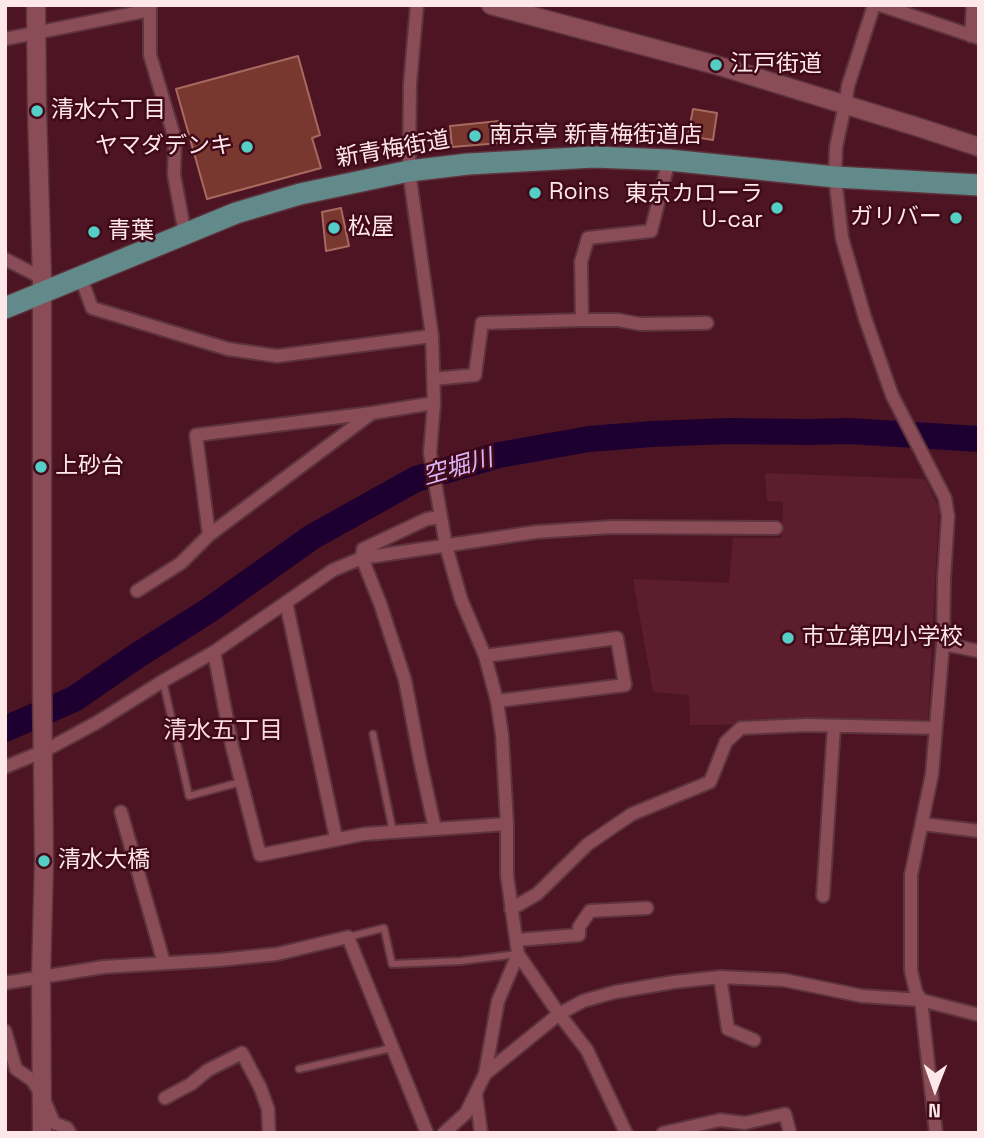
<!DOCTYPE html>
<html>
<head>
<meta charset="utf-8">
<style>
	body { margin:0 }
	#map { position:relative; width:984px; height:1138px; overflow:hidden; background:#4d1523; font-family:"Space Grotesk",sans-serif }
	canvas { display:block }
	.frame { position:absolute; inset:0; border:7px solid #fee7e9; pointer-events:none }
	.north { position:absolute; left:900px; top:1054px; width:70px; height:70px; -webkit-text-stroke:5px #410a19; paint-order:stroke; rotate:181deg; font-size:19px; font-weight:700; line-height:28px; text-align:center; color:#fee7e9 }
	.north::after { content:''; display:block; margin:auto; width:24px; height:32px; background:#fee7e9; clip-path:polygon(50% 0,100% 100%,50% 72%,0 100%) }
</style>
</head>
<body>
<div id="map">
<canvas width="984" height="1138"></canvas>
<div class="frame"></div>
<div class="north">N</div>
</div>
<script>
const ctx = document.querySelector('canvas').getContext('2d');
ctx.lineJoin = 'round';
function fill(path, color) { ctx.fillStyle = color; ctx.fill(path, 'evenodd'); }
const poly = rows => new Path2D(rows.map(r => 'M' + r).join(''));
function trace(path, color, width, dash) { ctx.strokeStyle = color; ctx.lineWidth = width; ctx.lineCap = dash ? 'butt' : 'round'; ctx.setLineDash(dash || []); ctx.stroke(path); }
function label(font, color, halo, rows, align = 'center') {
  ctx.font = font + ' "Space Grotesk","Noto Sans JP",sans-serif'; ctx.lineWidth = 5; ctx.setLineDash([]); ctx.textBaseline = 'middle'; ctx.strokeStyle = halo; ctx.fillStyle = color; for (const [text, x, y, turn = 0] of rows) {
    ctx.save(); ctx.translate(x, y); ctx.rotate((+turn || 0) * Math.PI / 180); ctx.textAlign = isNaN(turn) ? turn : align; if (halo) ctx.strokeText(text, 0, 0); ctx.fillText(text, 0, 0); ctx.restore();
  }
}
const built = poly([
	[765,473,925,479,939,508,928,722,690,725,689,695,653,692,633,579,729,583,733,538,782,538,783,502,767,501]
]);
const river = poly([
	[5,729,74,699,138,655,208,611,312,537,416,479,499,455,589,439,652,434,729,431,809,432,849,431,979,439]
]);
const building = poly([
	[298,56,320,135,312,138,321,168,207,199,176,89,298,56],
	[693,109,717,113,713,140,688,136,693,109],
	[499,121,500,143,452,147,450,126,499,121],
	[341,208,349,246,326,251,322,212,341,208]
]);
const lane = poly([
	[163,681,189,796,241,782],
	[373,734,393,832],
	[348,937,384,928,392,964,461,961,518,954],
	[299,1069,392,1048]
]);
const street = poly([
	[150,5,150,55,175,139,174,175,185,234],
	[417,5,410,84,409,171,432,336,434,403,430,453,446,546,461,599,485,656,497,701,502,735,507,824,507,875,518,954,559,1014,587,1050,626,1133],
	[874,5,848,86,845,105,836,147,835,177,842,238,865,318,892,395,945,498,948,516,944,578,943,644,932,774,911,875,911,971,916,992,921,1000,936,1133],
	[880,5,979,38],
	[971,36,973,5],
	[5,39,150,10],
	[5,259,42,278],
	[81,278,92,308,228,349,277,356,432,336],
	[582,320,618,320,640,324,707,323],
	[433,379,475,375,482,323,582,320,581,262,588,238,651,231,669,160],
	[209,535,196,435,372,413,434,403],
	[137,591,181,563,209,535,372,413],
	[286,602,336,838],
	[943,644,979,651],
	[214,652,232,746,260,855,364,834,507,824],
	[485,656,617,638,625,685,497,701],
	[5,767,44,751,96,723,163,681,214,652,333,570,362,558,363,549,427,519,440,517],
	[121,812,164,963],
	[923,824,979,831],
	[435,829,420,760,405,680,380,603,362,558,536,532,612,527,776,528],
	[823,896,834,726],
	[511,909,537,894,588,844,632,814,710,782,726,742,741,728,807,725,935,728],
	[516,940,579,935,579,927,590,911,647,908],
	[720,977,728,1029,754,1040],
	[5,983,103,967,219,960,277,954,348,937,427,1133],
	[5,1031,16,1069,32,1080,42,1095,54,1123,67,1128,70,1133],
	[485,1074,498,1001,518,954],
	[476,1095,481,1133],
	[165,1098,191,1084,208,1070,242,1053,260,1087,268,1109,269,1133],
	[444,1133,466,1113,485,1074,559,1014,583,1001,615,992,674,982,720,977,784,980,862,996,921,1000,979,1015],
	[663,1133,720,1120,745,1123,785,1114,790,1133]
]);
const secondary = poly([
	[36,5,37,111,42,278,42,682,44,861,41,977,42,1133],
	[491,5,716,65,921,128,979,147]
]);
const primary = poly([
	[5,308,236,213,300,194,409,171,468,164,594,157,669,160,835,177,979,185]
]);
const markers = [
	[716,65,7,"#55cec6"],
	[37,111,7,"#55cec6"],
	[475,136,7,"#55cec6"],
	[247,147,7,"#55cec6"],
	[535,193,7,"#55cec6"],
	[777,208,7,"#55cec6"],
	[956,218,7,"#55cec6"],
	[334,228,7,"#55cec6"],
	[94,232,7,"#55cec6"],
	[41,467,7,"#55cec6"],
	[788,638,7,"#55cec6"],
	[44,861,7,"#55cec6"]
];
const poiNames = [
	["江戸街道",730,65],
	["清水六丁目",51,111],
	["南京亭 新青梅街道店",489,136],
	["ヤマダデンキ",233,147,"right"],
	["Roins",549,193],
	["東京カローラ",763,195,"right"],
	["U-car",763,221,"right"],
	["ガリバー",942,218,"right"],
	["松屋",348,228],
	["青葉",108,232],
	["上砂台",55,467],
	["市立第四小学校",802,638],
	["清水大橋",58,861]
];
const streetNames = [
	["新青梅街道",393,150,-10]
];
const waterNames = [
	["空堀川",458,468,-16]
];
const neighbourhoodNames = [
	["清水五丁目",223,731]
];
fill(built, '#5c1d2d');
trace(river, '#1e0030', 26);
fill(building, '#79382f');
trace(building, '#a8695f', 2);
trace(lane, '#5d333d', 10);
trace(street, '#5d333d', 16);
trace(secondary, '#5d333d', 21);
trace(primary, '#5d333d', 24);
trace(lane, '#8a4c57', 6);
trace(street, '#8a4c57', 12);
trace(secondary, '#8a4c57', 18);
trace(primary, '#628a8a', 21);
for (const [x, y, r, color] of markers) { const dot = new Path2D(); dot.arc(x, y, r, 0, 2 * Math.PI); ctx.fillStyle = color; ctx.fill(dot); trace(dot, '#410a19', 2.5); }
label('23px', '#fee7e9', '#410a19', poiNames, 'left');
label('23px', '#fee7e9', '#410a19', streetNames);
label('italic 24px', '#dab5f7', '#410a19', waterNames);
label('24px', '#f9dbdf', '#410a19', neighbourhoodNames);
</script>
</body>
</html>
